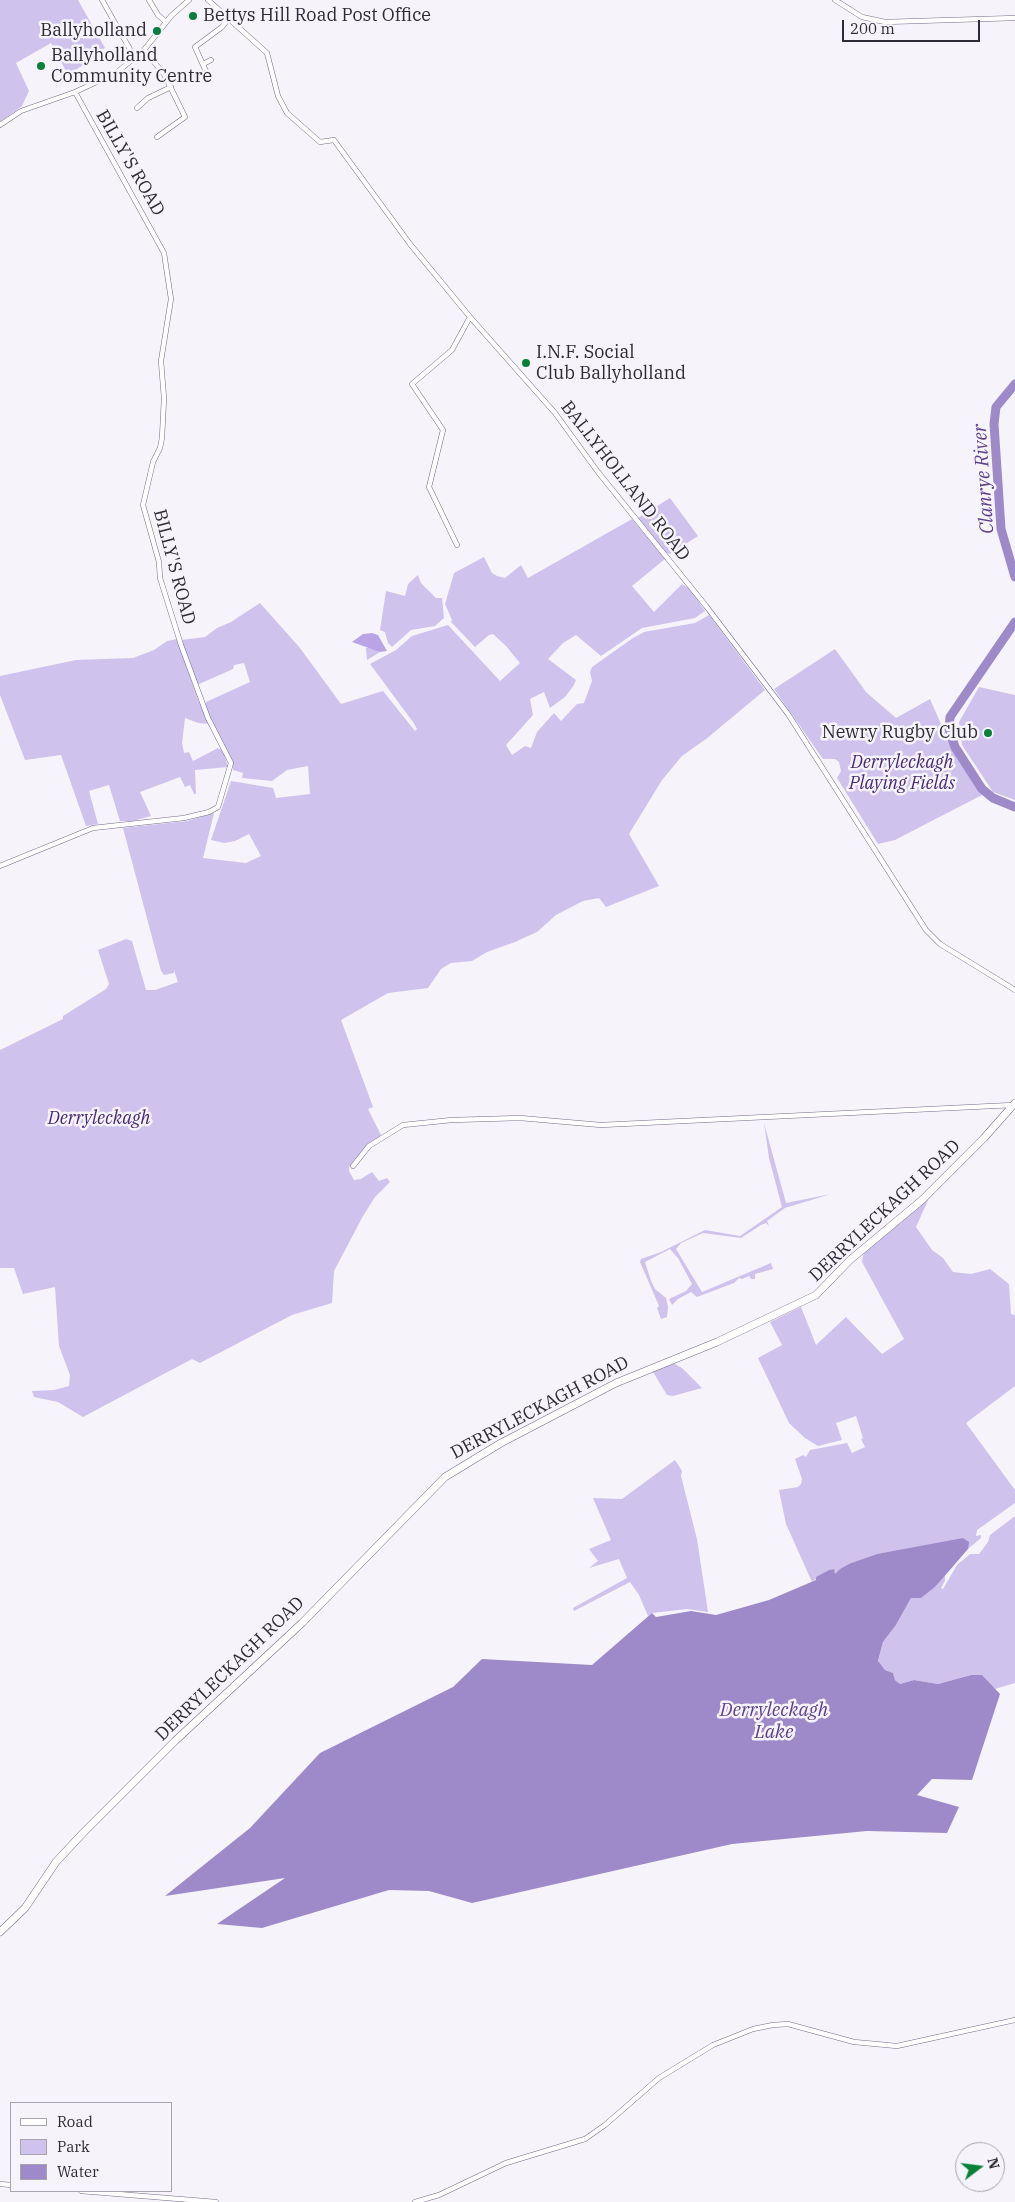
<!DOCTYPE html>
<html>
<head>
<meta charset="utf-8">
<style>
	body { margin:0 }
	#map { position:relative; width:1015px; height:2202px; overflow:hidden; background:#f6f4fa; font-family:"IBM Plex Serif",serif }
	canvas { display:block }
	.legend { position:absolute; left:10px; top:2102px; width:162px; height:90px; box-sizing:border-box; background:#f6f4fa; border:1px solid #a6a4ac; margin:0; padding:6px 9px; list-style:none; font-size:15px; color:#2e2b37 }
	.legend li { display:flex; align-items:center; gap:10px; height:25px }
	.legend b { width:25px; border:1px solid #a6a4ac }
	.north { position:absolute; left:955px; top:2142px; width:50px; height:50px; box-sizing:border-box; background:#f6f4fa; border:1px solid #a6a4ac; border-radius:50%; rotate:75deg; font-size:14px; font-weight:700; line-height:20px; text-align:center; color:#2e2b37 }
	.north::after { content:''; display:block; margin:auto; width:18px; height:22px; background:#078139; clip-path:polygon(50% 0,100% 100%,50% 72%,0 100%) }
	.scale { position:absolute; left:842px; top:20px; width:138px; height:22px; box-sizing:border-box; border:2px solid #2e2b37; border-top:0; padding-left:6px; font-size:15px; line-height:18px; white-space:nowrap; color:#2e2b37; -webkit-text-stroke:4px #f6f4fa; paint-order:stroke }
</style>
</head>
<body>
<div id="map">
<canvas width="1015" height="2202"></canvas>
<ul class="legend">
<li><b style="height:6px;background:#fff"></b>Road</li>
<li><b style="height:14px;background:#cfc2ec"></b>Park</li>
<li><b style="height:14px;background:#9f8ac9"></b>Water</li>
</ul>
<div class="north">N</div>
<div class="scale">200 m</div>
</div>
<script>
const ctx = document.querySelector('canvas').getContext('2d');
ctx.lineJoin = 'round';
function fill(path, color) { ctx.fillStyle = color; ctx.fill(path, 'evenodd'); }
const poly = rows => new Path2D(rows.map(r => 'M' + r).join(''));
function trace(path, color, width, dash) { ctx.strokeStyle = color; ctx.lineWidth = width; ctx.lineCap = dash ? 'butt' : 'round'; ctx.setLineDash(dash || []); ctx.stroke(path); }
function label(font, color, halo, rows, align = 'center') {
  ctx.font = font + ' "IBM Plex Serif",serif'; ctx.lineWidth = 5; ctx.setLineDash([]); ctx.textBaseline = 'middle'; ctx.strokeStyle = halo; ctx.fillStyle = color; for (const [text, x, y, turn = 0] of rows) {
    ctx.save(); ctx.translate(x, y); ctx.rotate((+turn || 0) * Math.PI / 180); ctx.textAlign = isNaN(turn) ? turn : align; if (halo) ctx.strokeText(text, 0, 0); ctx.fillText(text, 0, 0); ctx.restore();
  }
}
const green = poly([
	[0,0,78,0,105,48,89,57,87,52,83,54,86,63,68,75,51,43,16,63,29,91,22,106,0,122],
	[670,498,698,536,670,554,665,552,638,518],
	[632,519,665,559,632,586,654,612,682,584,690,589,705,611,695,618,642,628,601,656,576,635,563,643,548,659,576,680,574,685,565,697,550,708,544,692,530,699,533,715,506,745,512,755,525,746,531,748,537,732,554,713,561,721,577,704,584,703,592,681,590,672,592,667,633,638,644,632,695,623,709,615,765,690,706,739,682,756,662,780,629,834,659,886,606,907,599,898,583,901,556,915,537,932,515,942,487,952,472,961,451,963,441,969,428,988,388,993,341,1020,373,1107,368,1109,381,1135,380,1138,365,1148,349,1167,349,1171,354,1180,361,1179,372,1172,379,1181,387,1178,390,1182,375,1197,363,1216,334,1271,332,1303,292,1315,200,1363,192,1359,83,1417,58,1402,34,1397,32,1391,54,1390,69,1386,70,1375,59,1346,55,1287,23,1294,14,1268,0,1268,0,1050,63,1019,63,1016,106,989,109,984,98,950,126,939,132,941,146,990,155,990,178,982,174,970,174,973,164,975,161,971,123,828,187,821,214,813,203,858,246,863,261,856,249,834,235,841,224,843,211,840,231,781,273,788,276,798,310,794,308,766,287,770,272,781,242,778,243,773,233,770,232,760,206,709,206,702,250,682,244,663,234,665,233,669,197,685,181,640,205,637,217,628,231,622,260,603,300,648,341,704,383,691,415,731,417,729,413,722,370,664,396,650,412,636,448,625,500,681,520,663,506,646,493,634,489,635,475,647,451,622,452,620,445,604,454,573,484,557,492,573,497,576,505,578,521,565,528,578],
	[418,575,421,583,436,598,442,598,444,618,435,626,411,630,392,647,388,643,385,632,380,630,386,591,405,596,408,584],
	[177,639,198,700,210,724,198,723,185,718,182,743,184,753,189,752,193,761,218,748,223,751,228,767,195,770,196,794,194,794,190,785,185,787,180,777,140,792,151,816,133,821,120,821,109,785,89,791,98,824,86,826,61,755,25,760,0,695,0,676,76,660,133,658,154,650,167,641],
	[366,648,372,648,380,652,367,660],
	[835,649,866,692,896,718,930,699,947,738,982,795,895,840,878,844,837,778,841,771,839,762,835,759,823,759,774,689],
	[979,687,1015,695,1015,800,993,792,962,745,959,722],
	[764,1123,786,1203,831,1194,785,1208,767,1221,769,1226,766,1223,761,1225,741,1238,703,1233,681,1243,676,1249,702,1292,771,1263,773,1269,755,1274,755,1279,751,1279,749,1276,742,1279,739,1278,734,1283,697,1297,691,1292,678,1299,672,1305,669,1299,686,1291,692,1284,678,1258,670,1249,645,1262,651,1281,655,1289,666,1298,668,1307,667,1317,661,1319,657,1308,659,1306,640,1262,641,1259,661,1252,705,1230,740,1236,782,1207,769,1158],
	[929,1198,916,1227,932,1250,943,1258,953,1272,971,1274,990,1269,1009,1284,1011,1314,1015,1315,1015,1386,966,1423,1015,1490,1015,1503,977,1530,976,1536,981,1535,981,1538,968,1549,968,1542,877,1554,851,1563,835,1575,833,1569,825,1572,812,1582,786,1524,779,1490,798,1487,801,1484,802,1479,795,1459,803,1455,806,1457,810,1450,847,1443,852,1453,865,1447,861,1439,863,1438,856,1416,836,1423,842,1440,818,1446,805,1438,789,1423,758,1358,782,1345,770,1322,801,1307,816,1345,846,1317,882,1354,904,1339,862,1262,864,1252],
	[673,1363,682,1368,702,1388,673,1396,667,1395,653,1372],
	[675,1460,682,1471,681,1476,697,1539,708,1612,687,1609,652,1613,648,1616,639,1595,630,1582,574,1611,573,1608,627,1578,619,1559,589,1568,598,1561,589,1549,611,1540,593,1498,622,1499],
	[1015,1516,1015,1683,995,1689,982,1676,971,1675,938,1684,914,1680,900,1684,895,1680,893,1673,885,1670,878,1662,883,1642,896,1625,911,1598,936,1586,945,1575,945,1581,941,1588,943,1589,957,1565,970,1554,979,1554,988,1542,990,1535]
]);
const forest = poly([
	[372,633,378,635,387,651,380,652,352,642,363,634]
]);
const water = poly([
	[963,1538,969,1542,968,1549,936,1586,921,1598,911,1598,896,1625,883,1642,878,1661,885,1670,893,1673,895,1680,900,1684,914,1680,938,1684,971,1675,982,1675,1000,1694,972,1780,932,1779,917,1795,959,1807,947,1833,867,1831,732,1844,472,1903,429,1891,389,1890,262,1928,217,1924,285,1878,165,1896,250,1828,320,1753,453,1687,482,1659,592,1665,652,1613,656,1617,691,1611,716,1615,769,1600,816,1580,816,1577,829,1570,834,1569,835,1574,840,1569,851,1563,877,1554]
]);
const river = poly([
	[1015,384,996,407,994,424,1001,529,1015,577],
	[1015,622,950,717,949,729,955,747,982,789,993,798,1015,807]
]);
const street = poly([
	[102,0,135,58],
	[149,0,158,15,166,22],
	[208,0,267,53,278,96,287,113,320,142,334,140,339,147,410,244,470,317,555,413,598,472,706,606,788,714,926,930,940,944,1015,990],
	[835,0,862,17,885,22,1015,18],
	[144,50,164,74,185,117,157,137],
	[203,64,211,60],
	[209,78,195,47,222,27,229,18],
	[137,108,148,98,171,87],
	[0,125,21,111,75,92,116,73,144,50,171,16,189,0],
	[457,545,429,487,443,430,412,384,452,350,470,317],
	[0,866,93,828,184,818,209,812,218,807,231,763,208,718,181,645,160,578,159,562,143,505,153,462,160,448,162,438,164,398,161,361,171,299,164,253,75,92],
	[353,1166,369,1146,403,1125,452,1120,520,1118,601,1125,1013,1105],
	[0,2184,11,2185],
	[81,2191,216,2202],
	[415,2202,439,2195,506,2163,585,2139,605,2125,659,2078,713,2045,753,2029,773,2025,788,2024,854,2042,897,2046,1015,2020]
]);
const secondary = poly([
	[0,1932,25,1908,56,1862,83,1833,175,1741,302,1623,445,1477,501,1443,616,1383,717,1342,816,1295,850,1260,922,1200,984,1138,1015,1103]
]);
const markers = [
	[193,16,5,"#078139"],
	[157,31,5,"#078139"],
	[41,66,5,"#078139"],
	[526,363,5,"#078139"],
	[988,733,5,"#078139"]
];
const poiNames = [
	["Bettys Hill Road Post Office",203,16],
	["Ballyholland",147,31,"right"],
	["Ballyholland",51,56],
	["Community Centre",51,77],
	["I.N.F. Social",536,353],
	["Club Ballyholland",536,374],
	["Newry Rugby Club",978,733,"right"]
];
const streetNames = [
	["BILLY'S ROAD",130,163,60],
	["BALLYHOLLAND ROAD",625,481,52],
	["BILLY'S ROAD",174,567,75],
	["DERRYLECKAGH ROAD",885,1211,-43],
	["DERRYLECKAGH ROAD",540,1408,-28],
	["DERRYLECKAGH ROAD",230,1669,-44]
];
const parkNames = [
	["Derryleckagh",902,763],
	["Playing Fields",902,784],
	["Derryleckagh",99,1119]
];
const waterNames = [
	["Clanrye River",984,479,-94],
	["Derryleckagh",774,1711],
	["Lake",774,1733]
];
fill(green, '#cfc2ec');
fill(forest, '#baa4e6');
fill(water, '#9f8ac9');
trace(river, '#9f8ac9', 9);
trace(street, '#746b87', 5.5);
trace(secondary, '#746b87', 8);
trace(street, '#fff', 4.5);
trace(secondary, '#fff', 7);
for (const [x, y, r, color] of markers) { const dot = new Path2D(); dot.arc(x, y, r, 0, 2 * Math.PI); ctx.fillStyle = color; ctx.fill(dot); trace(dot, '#f6f4fa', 2); }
label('18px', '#2e2b37', '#f6f4fa', poiNames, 'left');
label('18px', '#2e2b37', '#f6f4fa', streetNames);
label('italic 18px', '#492975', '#f6f4fa', parkNames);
label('italic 19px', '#5e3f8c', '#f6f4fa', waterNames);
</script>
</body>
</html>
